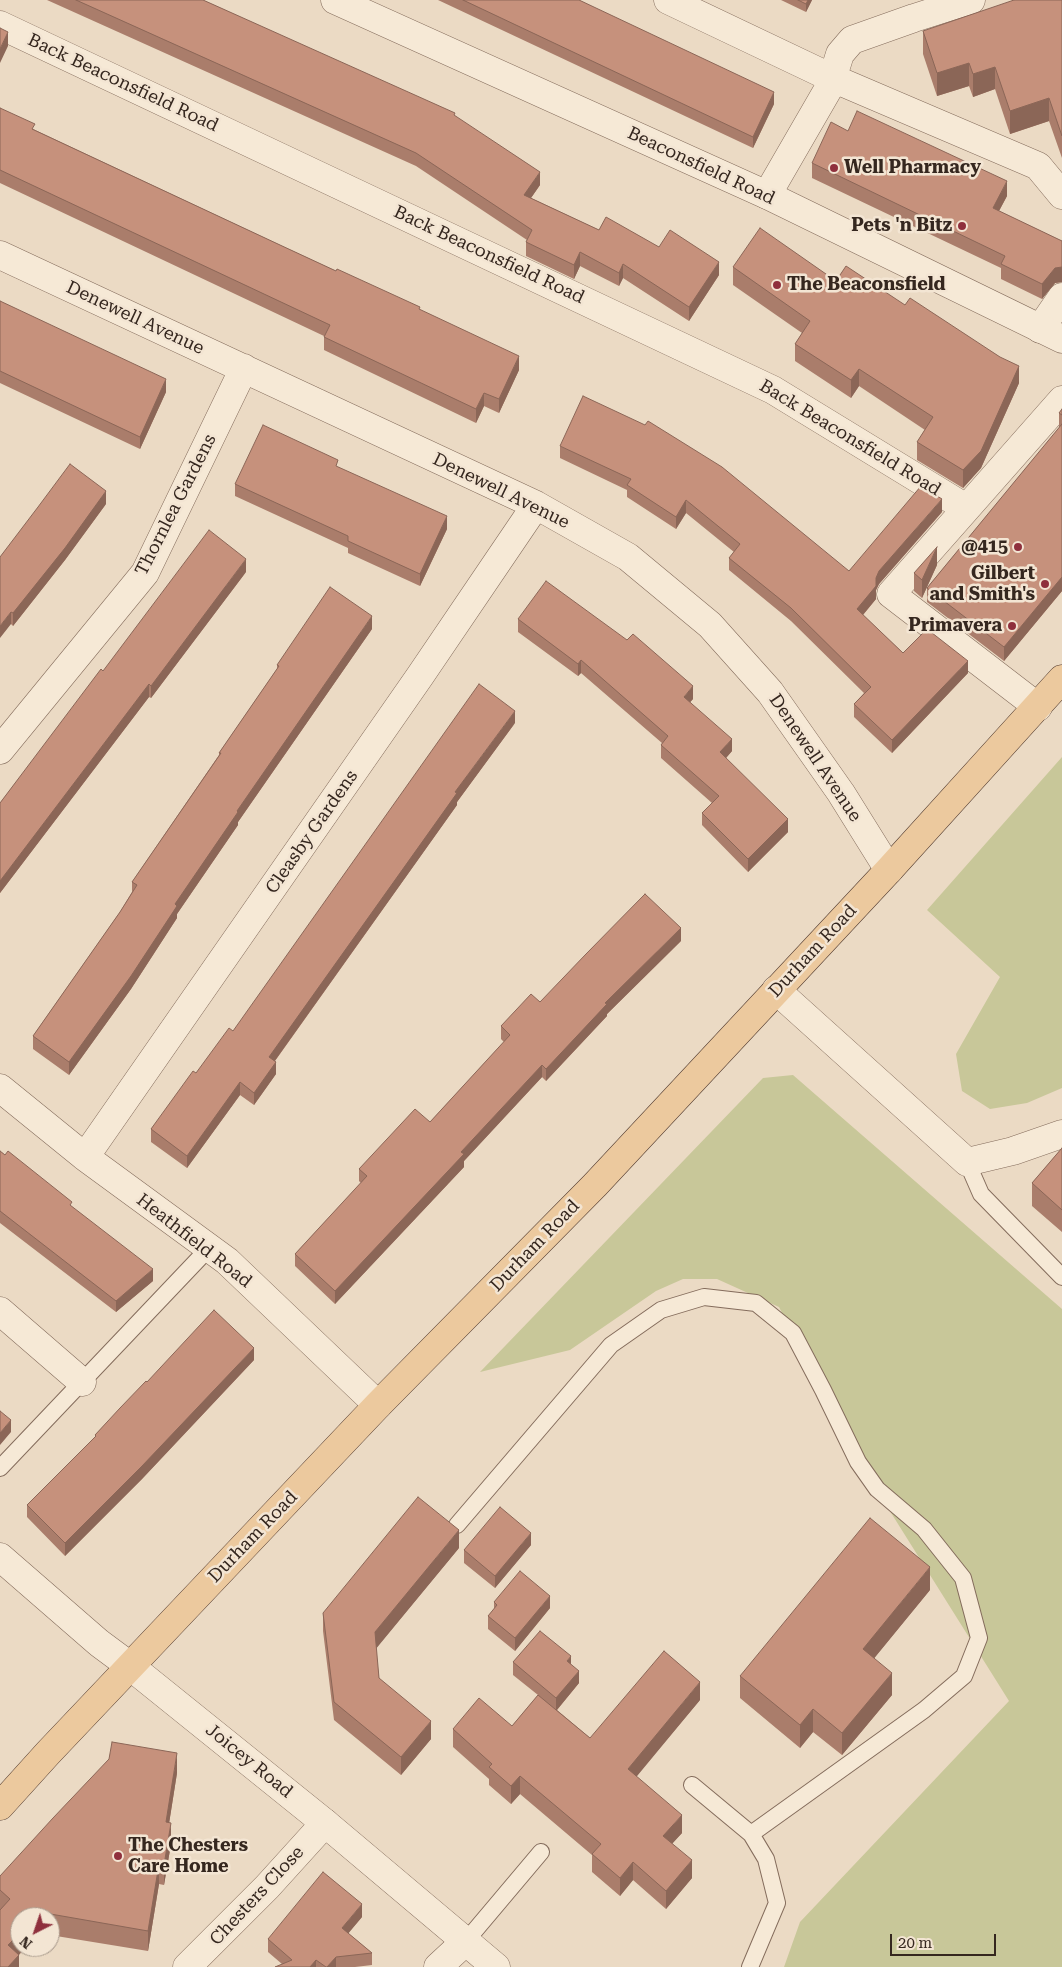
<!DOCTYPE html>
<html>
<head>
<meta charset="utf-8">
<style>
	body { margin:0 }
	#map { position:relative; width:1062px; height:1967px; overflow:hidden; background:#ebdac4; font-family:"Roboto Serif",serif }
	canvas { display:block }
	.north { position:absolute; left:10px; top:1907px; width:50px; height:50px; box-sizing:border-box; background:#f3e5d3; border:1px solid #a7998b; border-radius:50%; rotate:221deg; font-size:14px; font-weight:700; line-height:20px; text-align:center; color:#35271f }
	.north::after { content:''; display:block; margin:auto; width:18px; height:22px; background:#8f303d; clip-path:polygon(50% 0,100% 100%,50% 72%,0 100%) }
	.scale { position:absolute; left:890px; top:1934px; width:106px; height:22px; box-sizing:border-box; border:2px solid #35271f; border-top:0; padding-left:6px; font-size:15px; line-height:18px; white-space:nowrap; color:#35271f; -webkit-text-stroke:4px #f3e5d3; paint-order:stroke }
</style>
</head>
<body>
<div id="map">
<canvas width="1062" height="1967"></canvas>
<div class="north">N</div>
<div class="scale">20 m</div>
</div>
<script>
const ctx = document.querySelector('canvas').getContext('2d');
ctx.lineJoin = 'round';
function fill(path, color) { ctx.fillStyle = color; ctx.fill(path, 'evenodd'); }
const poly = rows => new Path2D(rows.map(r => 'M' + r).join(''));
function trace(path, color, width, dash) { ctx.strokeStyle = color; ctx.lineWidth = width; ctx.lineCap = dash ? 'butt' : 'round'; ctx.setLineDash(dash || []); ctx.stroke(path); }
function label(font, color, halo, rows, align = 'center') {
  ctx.font = font + ' "Roboto Serif",serif'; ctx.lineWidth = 5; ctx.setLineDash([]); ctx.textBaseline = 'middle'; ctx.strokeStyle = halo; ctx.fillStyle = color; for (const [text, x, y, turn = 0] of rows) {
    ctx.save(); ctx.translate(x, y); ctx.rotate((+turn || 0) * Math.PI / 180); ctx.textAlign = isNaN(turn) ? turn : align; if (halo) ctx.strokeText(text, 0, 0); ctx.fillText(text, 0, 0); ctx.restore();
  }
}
const green = poly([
	[1062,757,1062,1088,1027,1103,990,1109,962,1091,956,1054,1000,977,927,910],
	[793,1075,1062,1309,1062,1967,784,1967,800,1922,1009,1701,856,1457,779,1307,717,1279,683,1279,656,1291,570,1350,480,1372,763,1078]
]);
const service = poly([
	[967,1162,981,1194,1062,1277],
	[0,1468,209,1248],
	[457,1525,611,1345,661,1310,704,1297,756,1303,793,1333,823,1390,858,1462,877,1489,924,1529,963,1578,979,1638,964,1676,924,1710,751,1834,766,1859,777,1903,750,1967],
	[692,1785,751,1834],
	[466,1941,541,1852]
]);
const minor = poly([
	[668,0,832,78,1038,166,1062,195],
	[0,25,773,390,966,508],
	[767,195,830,86,840,54,852,40,914,18,971,0],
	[0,255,536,505,628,557,710,625,770,692,841,793,889,870],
	[1040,329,1062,297],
	[1038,707,891,594,1062,400],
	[0,750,145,573,244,368],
	[776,990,967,1162,1013,1151,1062,1134],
	[0,1088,85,1157,227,1261,378,1405],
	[85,1157,420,676,536,505],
	[0,1311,82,1382],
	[0,1557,99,1643,130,1666],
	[187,1967,267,1887,325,1823],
	[438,1967,466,1941]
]);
const tertiary = poly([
	[335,0,767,195,1062,339],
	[130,1666,325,1823,496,1967]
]);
const primary = poly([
	[0,1806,48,1753,378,1405,595,1185,889,870,1062,679]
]);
const wall = poly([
	[47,0,203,0,455,116,540,185,531,198,599,230,659,247,719,275,689,321,623,278,619,286,580,266,574,279,526,256,526,242,527,240,416,166],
	[438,0,579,0,774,104,753,148],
	[781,0,812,0,806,12],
	[1062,0,1062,158,1049,121,1010,134,995,89,973,97,969,86,937,96,923,54,923,31],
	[0,108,35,130,280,245,420,310,519,370,499,413,484,406,476,423,324,350,324,336,0,183],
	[848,131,1007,196,999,211,1062,241,1062,282,1055,283,1042,299,1001,279,1001,268,812,178,812,163],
	[733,267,836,281,1019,383,981,468,963,488,917,460,917,442,925,430,859,386,851,398,795,361,795,344,802,333,733,285],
	[0,301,166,392,140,449,0,383],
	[1062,409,1062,591,1004,661,927,602,927,588,1059,428,1059,413],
	[560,446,849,571,942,512,879,584,876,590,876,599,863,615,903,653,968,673,892,753,854,717,854,704,864,693,791,621,729,570,729,558,734,552,686,513,676,529,627,497,627,490,560,458],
	[338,467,447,529,420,586,348,553,348,548,235,496,235,484],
	[106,504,65,560,13,626,11,624,0,557],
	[937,565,922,598,914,591,914,573],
	[246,572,151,698,149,697,0,893,0,803,103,671],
	[518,619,693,699,690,702,732,751,726,758,788,832,748,872,702,825,702,813,712,803,661,758,661,745,662,743,581,673,578,676,518,632],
	[372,629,238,822,238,825,177,914,177,918,131,989,69,1075,33,1049,33,1036,120,912,132,892,132,882,219,755,219,753,277,669,277,665],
	[515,723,457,802,457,805,275,1061,276,1074,254,1105,240,1095,187,1168,151,1142,151,1129,196,1073,233,1031],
	[681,941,607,1014,607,1016,546,1081,542,1077,464,1161,464,1167,335,1304,295,1266,295,1254,361,1183,359,1181,359,1169,430,1122,504,1042,501,1039,501,1026,540,1002],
	[1062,1148,1062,1232,1032,1206,1032,1183],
	[0,1151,72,1207,153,1281,116,1312,0,1223],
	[254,1360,142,1479,65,1556,27,1517,27,1505,95,1437,95,1435,147,1382],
	[531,1545,495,1588,464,1563,464,1550],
	[459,1548,376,1648,379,1678,431,1739,401,1775,334,1720,323,1631,323,1613],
	[930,1590,874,1658,892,1695,842,1755,813,1732,800,1748,740,1698,740,1676],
	[494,1602,550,1608,515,1651,488,1629,488,1616,494,1609],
	[513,1662,571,1664,579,1683,557,1710,590,1738,700,1700,636,1776,682,1833,672,1843,692,1878,666,1909,633,1880,620,1896,592,1872,592,1855,520,1794,511,1804,489,1785,489,1779,453,1747,453,1729,512,1726,538,1695,513,1675],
	[177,1773,169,1823,171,1844,164,1885,159,1884,148,1951,50,1935,50,1917,20,1917,20,1947,26,1947,19,1955,19,1967,0,1967,0,1876],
	[362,1917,348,1933,372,1953,372,1965,355,1967,275,1967,282,1964,268,1952,268,1939]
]);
const shadedWall = poly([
	[808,0,812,0,806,12,806,4],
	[8,32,8,46,0,63,0,49],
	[969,63,969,86,937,96,937,73],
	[995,67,995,89,973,97,973,74],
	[774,92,774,104,753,148,753,137],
	[1049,98,1049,121,1010,134,1010,111],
	[540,172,540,185,524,208,524,195],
	[1007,181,1007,196,993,222,993,208],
	[580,252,580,266,574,279,574,265],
	[719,262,719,275,689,321,689,307],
	[623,264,623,278,619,286,619,273],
	[1062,267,1062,282,1055,283,1042,299,1042,284,1055,268],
	[519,356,519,370,499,413,499,399],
	[1019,366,1019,383,981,468,963,488,963,470],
	[859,369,859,386,851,398,851,380],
	[166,379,166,392,140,449,140,437],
	[484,393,484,406,476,423,476,409],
	[106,491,106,504,65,560,13,626,13,613],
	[942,499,942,512,879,584,876,590,876,599,857,622,857,609,879,571],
	[686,500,686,513,676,529,676,517],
	[447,516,447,529,420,586,420,574],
	[937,547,937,565,922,598,922,580],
	[246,559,246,572,151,698,151,686],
	[1062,577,1062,591,1004,661,1004,647],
	[11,612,11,624,0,638,0,626],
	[372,616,372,629,238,822,238,825,177,914,177,918,131,989,69,1075,69,1062,237,811],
	[581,660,581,673,578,676,578,664],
	[968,661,968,673,892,753,892,740],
	[149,684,149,697,0,893,0,881],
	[693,686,693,699,684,709,684,697],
	[515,711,515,723,457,802,457,805,269,1069,269,1057,455,792],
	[732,739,732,751,720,765,720,752],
	[788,819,788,832,748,872,748,859],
	[681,928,681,941,607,1014,607,1016,546,1081,546,1069,605,1003],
	[276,1062,276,1074,254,1105,254,1093],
	[542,1065,542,1077,464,1161,464,1167,335,1304,335,1291,461,1152],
	[240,1082,240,1095,187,1168,187,1156],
	[153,1269,153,1281,116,1312,116,1301],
	[254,1348,254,1360,142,1479,65,1556,65,1543],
	[11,1420,11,1432,0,1445,0,1433],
	[459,1530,459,1548,375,1650,375,1632],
	[531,1533,531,1545,495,1588,495,1576],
	[930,1567,930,1590,863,1672,863,1649],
	[550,1596,550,1608,515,1651,515,1638],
	[571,1656,571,1669,567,1661],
	[579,1671,579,1683,556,1711,556,1698],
	[892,1673,892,1695,842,1755,842,1733],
	[700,1682,700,1700,628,1787,628,1769],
	[813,1709,813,1732,800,1748,800,1725],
	[431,1721,431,1739,401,1775,401,1757],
	[177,1753,177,1773,166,1843,166,1822],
	[520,1776,520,1794,511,1804,511,1786],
	[682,1815,682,1833,663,1854,663,1836],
	[171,1823,171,1844,164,1885,164,1865],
	[692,1860,692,1878,666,1909,666,1891],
	[633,1862,633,1880,620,1896,620,1878],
	[159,1864,159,1884,148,1951,148,1931],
	[362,1904,362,1917,342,1941,342,1928],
	[20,1933,20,1947,26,1947,8,1966,8,1945],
	[19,1955,19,1967,8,1967],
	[336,1957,336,1967,327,1967],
	[316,1960,316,1967,310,1967]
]);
const building = poly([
	[76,0,203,0,455,113,454,115,540,172,524,195,599,230,606,217,659,247,670,230,719,262,689,307,623,264,619,273,580,252,574,265,526,242,532,230,416,153,76,0],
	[463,0,579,0,774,92,753,137,463,0],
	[798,0,808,0,806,4,798,0],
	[1014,0,1062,0,1062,136,1049,98,1010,111,995,67,973,74,969,63,937,73,923,31,1014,0],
	[0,28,8,32,0,49,0,28],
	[0,108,35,124,32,129,280,245,336,271,337,269,420,307,419,309,519,356,499,399,484,393,476,409,324,337,330,325,0,170,0,108],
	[857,111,1007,181,993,208,1062,241,1062,267,1055,268,1042,284,1001,264,1005,256,812,163,831,122,848,131,857,111],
	[760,228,836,281,846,266,905,305,910,298,1000,357,1019,366,981,451,963,470,917,442,933,417,859,369,851,380,795,344,810,321,733,267,760,228],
	[0,301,166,379,140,437,0,371,0,301],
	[583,396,645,425,648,421,722,467,849,571,921,486,942,499,879,571,876,578,876,586,857,609,903,653,927,629,968,661,892,740,854,704,871,687,791,608,729,558,740,544,686,500,676,517,627,485,631,479,560,446,583,396],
	[1062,409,1062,415,1059,413,1062,409],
	[1062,424,1062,577,1004,647,927,588,1062,424],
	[263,425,338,460,336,466,447,516,420,574,348,541,348,536,235,484,263,425],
	[70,464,106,491,65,548,13,613,11,612,0,626,0,557,38,507,70,464],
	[209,530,246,559,151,686,149,684,0,881,0,803,101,669,103,671,209,530],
	[937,547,922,580,914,573,937,547],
	[546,581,627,640,633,634,693,686,684,697,732,739,720,752,788,819,748,859,702,813,719,796,661,745,668,736,581,660,578,664,518,619,546,581],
	[330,587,372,616,237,811,238,812,175,904,177,906,131,976,69,1062,33,1036,120,912,137,885,132,882,221,753,219,753,279,666,277,665,330,587],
	[479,684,515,711,455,792,457,793,269,1057,276,1062,254,1093,240,1082,187,1156,151,1129,193,1071,196,1073,229,1028,233,1031,479,684],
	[645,894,681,928,605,1003,607,1004,546,1069,542,1065,461,1152,464,1154,335,1291,295,1254,367,1176,359,1169,415,1109,430,1122,510,1035,501,1026,531,994,540,1002,586,954,645,894],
	[1062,1148,1062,1210,1032,1183,1062,1148],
	[0,1151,5,1155,8,1151,72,1202,70,1205,153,1269,116,1301,0,1211,0,1151],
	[214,1310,254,1348,142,1466,65,1543,27,1505,96,1436,95,1435,120,1408,146,1381,147,1382,214,1310],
	[0,1411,11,1420,0,1433,0,1411],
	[418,1497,459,1530,375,1632,379,1678,431,1721,401,1757,334,1702,323,1613,418,1497],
	[500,1507,531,1533,495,1576,464,1550,500,1507],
	[870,1518,930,1567,863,1649,892,1673,842,1733,813,1709,800,1725,740,1676,870,1518],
	[520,1571,550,1596,515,1638,488,1616,497,1605,494,1602,520,1571],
	[540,1631,571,1656,567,1661,579,1671,556,1698,513,1662,540,1631],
	[664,1651,700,1682,628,1769,682,1815,663,1836,692,1860,666,1891,633,1862,620,1878,592,1854,601,1844,520,1776,511,1786,489,1767,492,1764,453,1729,479,1698,512,1726,538,1695,590,1738,664,1651],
	[112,1742,177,1753,166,1822,171,1823,164,1865,159,1864,148,1931,39,1912,34,1917,20,1917,20,1933,8,1945,19,1955,8,1967,0,1967,0,1910,10,1899,0,1890,0,1876,53,1818,109,1759,112,1742],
	[323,1872,362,1904,342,1928,372,1953,336,1957,327,1967,326,1967,316,1960,310,1967,275,1967,292,1960,268,1939,323,1872]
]);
const markers = [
	[834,168,5,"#8f303d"],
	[962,226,5,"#8f303d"],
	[777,285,5,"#8f303d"],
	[1018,547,5,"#8f303d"],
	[1045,584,5,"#8f303d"],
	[1012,626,5,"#8f303d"],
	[118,1856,5,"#8f303d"]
];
const streetNames = [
	["Back Beaconsfield Road",123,83,25],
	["Beaconsfield Road",701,166,25],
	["Back Beaconsfield Road",489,255,25],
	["Denewell Avenue",135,318,25],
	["Back Beaconsfield Road",850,438,31],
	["Denewell Avenue",501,491,26],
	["Thornlea Gardens",176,505,-63],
	["Denewell Avenue",815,758,56],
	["Cleasby Gardens",312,832,-55],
	["Durham Road",813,951,-47],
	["Heathfield Road",194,1241,38],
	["Durham Road",535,1246,-46],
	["Durham Road",253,1537,-46],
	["Joicey Road",249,1761,39],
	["Chesters Close",257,1896,-47]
];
const poiNames = [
	["Well Pharmacy",844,168,"left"],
	["Pets 'n Bitz",952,226],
	["The Beaconsfield",787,285,"left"],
	["@415",1008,547],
	["Gilbert",1035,574],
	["and Smith's",1035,595],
	["Primavera",1002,626],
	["The Chesters",128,1846,"left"],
	["Care Home",128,1867,"left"]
];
fill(green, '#c8c799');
trace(service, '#846c5c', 18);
trace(minor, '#846c5c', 29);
trace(tertiary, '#846c5c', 29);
trace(primary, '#523b30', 29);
trace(service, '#f6e9d6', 16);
trace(minor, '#f6e9d6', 28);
trace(tertiary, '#f6e9d6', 28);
trace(primary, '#ecc99e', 28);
fill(wall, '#aa7d6b');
fill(shadedWall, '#8b6657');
fill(building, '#c6917c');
trace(building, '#8b6657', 1);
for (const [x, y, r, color] of markers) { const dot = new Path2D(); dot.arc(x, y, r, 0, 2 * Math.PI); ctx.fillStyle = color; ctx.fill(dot); trace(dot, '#f3e5d3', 2); }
label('18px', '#35271f', '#f3e5d3', streetNames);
label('bold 18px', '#35271f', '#f3e5d3', poiNames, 'right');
</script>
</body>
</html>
